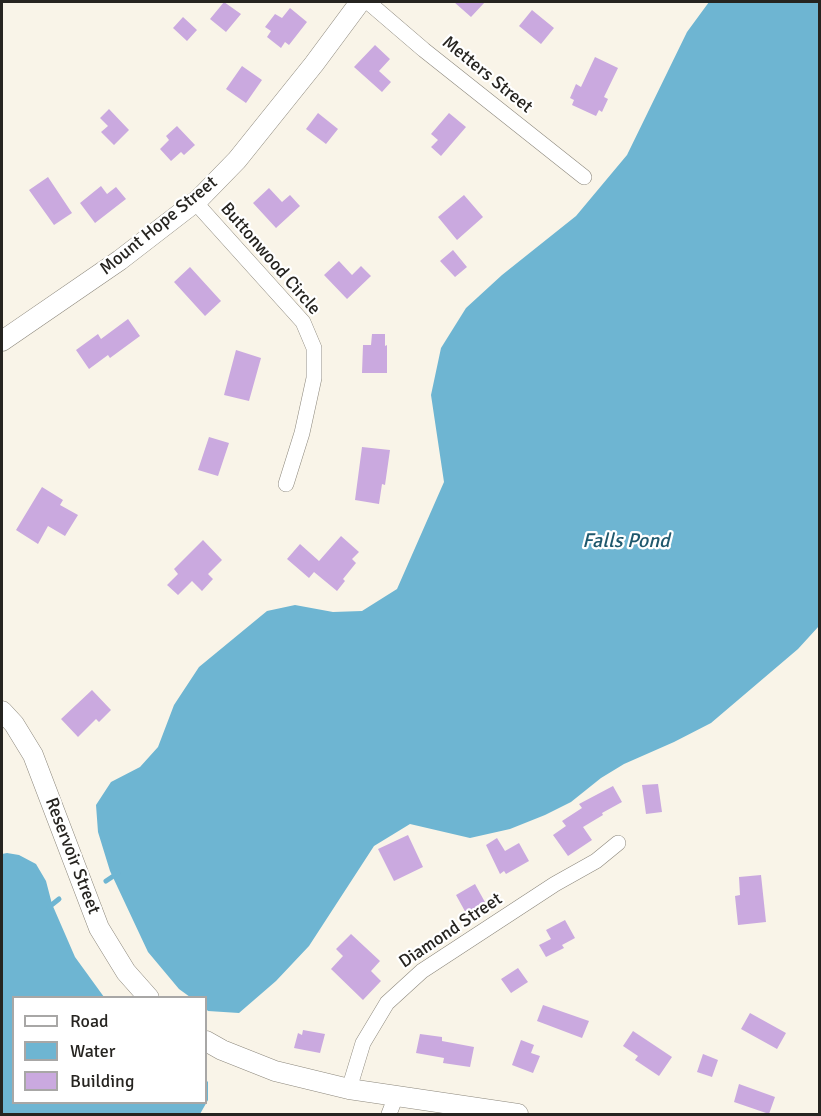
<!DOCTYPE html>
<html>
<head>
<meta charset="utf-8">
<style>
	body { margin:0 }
	#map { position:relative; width:821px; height:1116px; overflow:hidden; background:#f9f4e8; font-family:Signika,sans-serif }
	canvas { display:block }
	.frame { position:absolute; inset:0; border:3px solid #262420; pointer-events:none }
	.legend { position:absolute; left:12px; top:996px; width:195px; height:108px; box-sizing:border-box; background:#fff; border:2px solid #a8a7a6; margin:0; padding:8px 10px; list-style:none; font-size:18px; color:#262420 }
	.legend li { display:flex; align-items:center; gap:12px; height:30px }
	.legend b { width:30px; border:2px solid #a8a7a6 }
</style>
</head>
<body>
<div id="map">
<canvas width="821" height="1116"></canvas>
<div class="frame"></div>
<ul class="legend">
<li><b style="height:8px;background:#fff"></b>Road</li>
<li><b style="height:16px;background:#6eb5d2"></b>Water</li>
<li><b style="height:16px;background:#caa9df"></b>Building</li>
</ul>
</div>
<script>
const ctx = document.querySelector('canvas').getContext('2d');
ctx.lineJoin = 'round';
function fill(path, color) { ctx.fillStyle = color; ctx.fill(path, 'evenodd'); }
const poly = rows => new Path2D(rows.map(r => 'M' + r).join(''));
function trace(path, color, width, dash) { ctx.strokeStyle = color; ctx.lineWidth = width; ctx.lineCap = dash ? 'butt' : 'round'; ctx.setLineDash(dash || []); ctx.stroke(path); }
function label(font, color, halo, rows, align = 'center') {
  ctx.font = font + ' Signika,sans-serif'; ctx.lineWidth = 4.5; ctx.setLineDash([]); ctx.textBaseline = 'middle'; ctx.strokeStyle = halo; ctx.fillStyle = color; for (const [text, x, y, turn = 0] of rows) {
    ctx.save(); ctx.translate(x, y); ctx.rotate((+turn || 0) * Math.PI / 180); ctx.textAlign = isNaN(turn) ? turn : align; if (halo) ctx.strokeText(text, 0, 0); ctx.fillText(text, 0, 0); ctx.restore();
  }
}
const water = poly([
	[709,2,819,2,819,626,798,649,711,723,674,742,624,764,601,778,571,802,545,815,510,829,470,838,410,824,374,846,309,946,276,981,239,1013,208,1011,206,1009,206,998,190,997,179,989,148,952,110,871,98,832,96,805,111,782,140,767,158,747,174,705,199,667,267,611,295,605,333,612,362,611,397,589,444,482,431,395,441,348,466,308,502,275,576,216,627,155,687,32],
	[7,853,19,855,36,864,46,881,52,904,75,957,104,997,14,998,14,1102,206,1102,206,1080,208,1082,208,1100,200,1114,2,1114,2,854]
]);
const stream = poly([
	[106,881,118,873],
	[49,907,59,899]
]);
const building = poly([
	[224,2,241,14,226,32,210,19],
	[454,2,485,2,471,17],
	[290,8,307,22,289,45,285,42,281,48,267,37,271,31,265,27,275,14,282,18],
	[532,10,554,28,541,44,519,26],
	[183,17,197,30,187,41,173,28],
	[375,45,390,59,379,71,391,82,382,92,354,67],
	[595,57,618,68,604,97,608,99,602,112,599,110,596,116,572,105,574,100,570,98,576,84,581,87],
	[242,66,262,80,246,103,226,89],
	[109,109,129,130,114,145,101,132,108,126,100,118],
	[318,113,338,129,326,144,306,129],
	[449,113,466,127,441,156,431,147,438,140,431,134],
	[177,126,195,145,184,155,181,152,171,161,160,149,169,140,166,136],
	[48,177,72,213,54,225,29,190],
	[101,186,107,194,116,187,126,199,95,223,80,203],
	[269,188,282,202,290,195,300,206,276,228,253,203],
	[464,195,483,217,457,240,438,217],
	[453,250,467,267,455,277,440,261],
	[339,261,352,275,361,266,371,276,347,299,324,275],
	[190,267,221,301,205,316,174,282],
	[128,319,140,336,110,358,108,355,89,369,76,350,98,334,101,339],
	[372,334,385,334,385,346,387,345,387,373,362,373,363,345,371,345],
	[236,350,261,358,249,401,224,395],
	[209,437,229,443,218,476,198,470],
	[362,447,390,450,385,485,382,484,379,504,355,500],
	[42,487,63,500,60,505,78,515,65,536,48,526,38,544,16,530],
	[341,536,359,552,352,559,356,563,343,579,345,581,337,591,314,572,309,578,287,559,300,544,319,561],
	[203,540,222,560,208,574,213,579,202,591,192,581,178,595,167,585,178,574,174,569],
	[92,690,111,710,99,722,96,719,78,737,61,719],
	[658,784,662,812,646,814,642,785],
	[613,786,622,802,602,813,603,815,583,827,592,840,568,856,553,835,566,826,562,821,582,808,579,804],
	[408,835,423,867,394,881,378,849],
	[497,838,505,851,519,843,529,861,506,874,504,871,500,874,486,845],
	[761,875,766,922,738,925,735,896,740,895,739,877],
	[475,884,486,904,467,915,456,895],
	[565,920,575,938,562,945,564,948,546,957,539,945,551,939,546,930],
	[351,934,380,961,371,971,381,981,363,1000,331,969,343,956,336,949],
	[518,968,528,982,511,993,501,979],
	[543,1005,589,1021,582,1038,537,1021],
	[750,1013,786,1033,777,1049,741,1029],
	[303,1030,325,1034,320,1053,294,1048,298,1033,302,1035],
	[633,1031,672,1057,659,1076,635,1060,638,1056,623,1046],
	[420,1034,442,1037,442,1041,474,1047,470,1067,443,1063,444,1058,416,1053],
	[521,1040,534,1045,531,1053,540,1056,533,1073,512,1065],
	[703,1054,718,1060,712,1077,697,1072],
	[739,1084,775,1097,769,1114,734,1102]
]);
const street = poly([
	[368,2,424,50,584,177],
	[195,202,303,322,314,348,314,378,302,433,286,484],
	[349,1089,363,1043,387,1003,422,971,555,884,596,861,618,843],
	[389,1114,396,1096]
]);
const secondary = poly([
	[2,341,120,260,199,199,237,160,314,64,360,2],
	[2,711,14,724,33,755,99,928,126,972,149,998],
	[206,1041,222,1050,275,1071,349,1089,518,1114]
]);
const streetNames = [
	["Metters Street",487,75,39],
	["Mount Hope Street",159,226,-39],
	["Buttonwood Circle",270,259,49],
	["Reservoir Street",72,856,69],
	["Diamond Street",451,931,-34]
];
const waterNames = [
	["Falls Pond",626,542]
];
fill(water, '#6eb5d2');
trace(stream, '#6eb5d2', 5);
fill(building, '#caa9df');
trace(street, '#8c877c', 16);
trace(secondary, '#8c877c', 21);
trace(street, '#fff', 15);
trace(secondary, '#fff', 20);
label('18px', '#262420', '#fff', streetNames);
label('italic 20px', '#1f586d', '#fff', waterNames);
</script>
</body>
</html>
